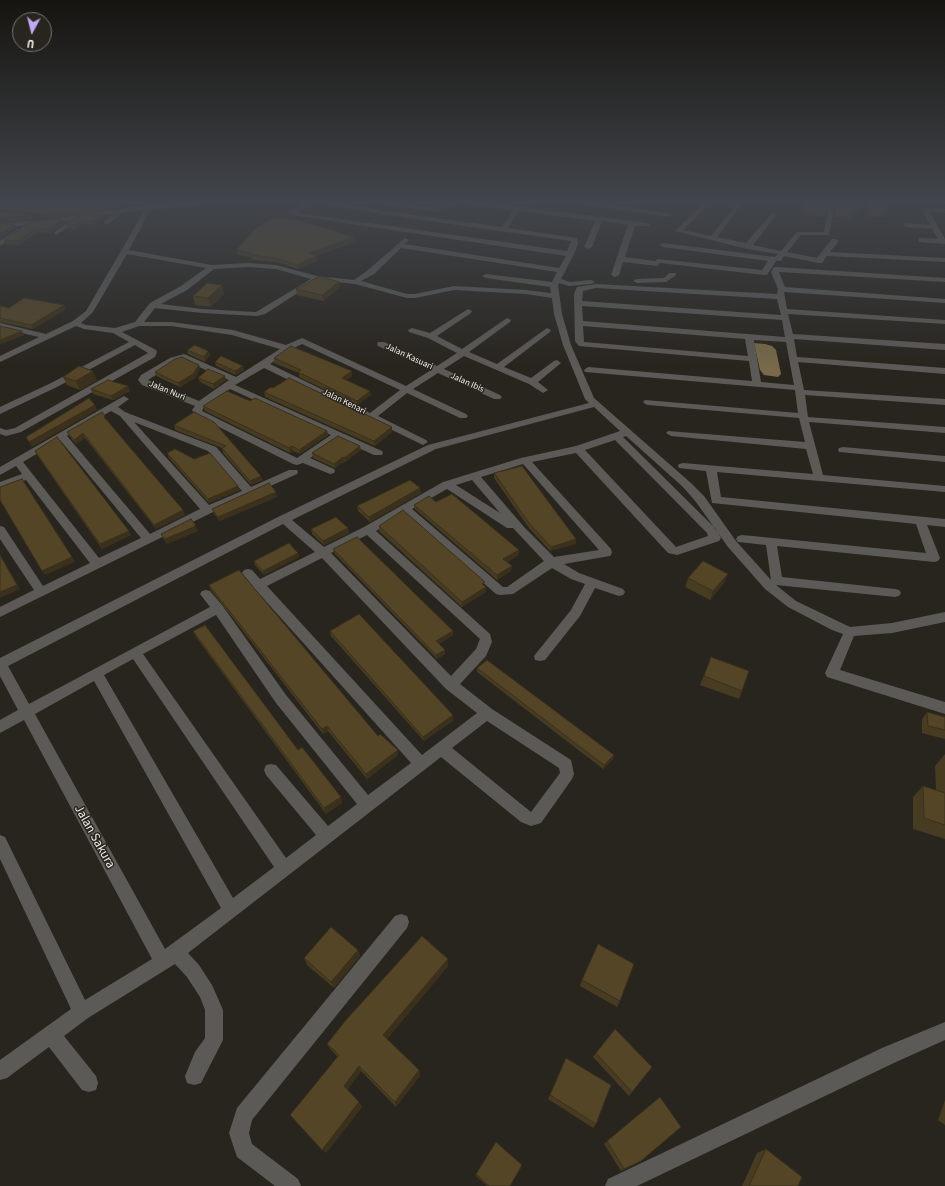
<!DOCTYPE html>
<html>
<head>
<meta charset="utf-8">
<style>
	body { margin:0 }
	#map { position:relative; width:945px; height:1186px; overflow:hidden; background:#28251e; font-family:"Source Sans 3",sans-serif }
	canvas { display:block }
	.north { position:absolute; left:12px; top:12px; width:40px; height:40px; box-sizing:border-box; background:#28251e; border:1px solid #77756f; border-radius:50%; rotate:187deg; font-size:11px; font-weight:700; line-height:16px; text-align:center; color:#eeece8 }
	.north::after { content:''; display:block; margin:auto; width:14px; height:18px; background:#bfa9f4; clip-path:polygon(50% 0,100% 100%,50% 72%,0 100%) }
</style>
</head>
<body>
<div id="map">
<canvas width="945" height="1186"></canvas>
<div class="north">U</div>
</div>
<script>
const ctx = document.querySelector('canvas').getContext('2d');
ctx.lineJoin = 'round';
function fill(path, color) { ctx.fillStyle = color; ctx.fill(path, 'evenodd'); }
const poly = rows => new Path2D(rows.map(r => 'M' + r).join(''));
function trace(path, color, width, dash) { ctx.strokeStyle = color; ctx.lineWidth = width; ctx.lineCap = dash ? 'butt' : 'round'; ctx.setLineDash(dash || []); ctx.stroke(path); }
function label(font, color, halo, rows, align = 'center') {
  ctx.font = font + ' "Source Sans 3",sans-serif'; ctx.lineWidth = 3; ctx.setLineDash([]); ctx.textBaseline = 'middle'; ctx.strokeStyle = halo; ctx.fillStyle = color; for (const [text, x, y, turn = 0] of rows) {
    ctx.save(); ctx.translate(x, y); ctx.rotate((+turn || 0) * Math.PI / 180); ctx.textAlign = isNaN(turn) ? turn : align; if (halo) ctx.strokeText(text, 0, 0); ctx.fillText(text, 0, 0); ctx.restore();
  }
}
const water = poly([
	[754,343,765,344,772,346,776,350,781,374,778,377,764,375,760,370]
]);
const street = poly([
	[145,203,151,203,151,206,180,203,201,203,198,205,150,210,129,250,212,265,248,263,276,265,317,276,354,280,368,270,405,238,409,240,404,244,559,268,566,256,291,215,291,213,302,203,309,203,298,213,567,251,571,241,386,215,330,205,327,203,340,203,386,211,502,227,513,210,469,205,466,203,483,203,518,206,647,223,650,225,649,226,635,226,625,257,655,261,658,259,762,270,768,261,663,247,659,245,663,243,775,257,778,254,747,249,675,231,703,203,710,203,683,230,711,236,737,203,743,203,717,237,746,243,772,213,774,212,777,214,753,245,781,251,797,232,824,232,829,203,835,203,829,235,801,235,787,252,817,258,832,239,835,239,839,241,830,252,945,258,945,262,827,256,822,263,819,263,784,256,781,261,776,261,767,275,764,275,660,263,657,266,623,262,619,275,615,277,611,275,628,225,602,221,592,247,588,249,584,247,595,221,519,211,508,228,577,238,578,244,574,254,561,279,570,282,591,280,595,282,591,284,569,286,559,283,558,285,562,314,571,345,594,398,691,483,704,496,736,541,771,580,766,545,738,542,736,539,738,536,742,535,926,553,916,524,712,503,706,471,679,468,678,466,679,464,683,463,813,474,806,449,671,436,666,433,668,431,805,442,799,418,648,405,645,404,643,402,645,400,798,413,795,390,585,372,584,370,588,367,752,381,749,361,579,346,575,341,574,294,576,289,577,287,596,284,777,294,778,289,771,272,774,267,777,267,945,278,945,282,779,272,785,287,945,299,945,303,784,292,787,309,945,320,945,324,788,314,793,334,945,344,945,350,794,339,797,357,945,368,945,374,798,362,804,390,945,399,945,405,805,395,808,417,945,427,945,433,809,422,823,475,945,486,945,492,717,472,721,497,945,519,945,527,927,525,940,558,938,561,934,562,777,546,782,577,895,589,899,590,901,593,899,596,895,597,776,585,796,601,850,627,892,623,945,612,945,622,892,633,854,636,840,670,945,702,945,714,827,677,825,673,843,634,832,630,788,607,765,589,728,547,696,502,683,487,626,436,623,437,715,528,721,538,719,541,677,555,668,553,576,453,532,462,611,549,612,553,610,556,564,564,579,573,623,589,625,592,623,595,619,596,595,588,580,616,545,660,540,661,535,660,534,656,571,610,585,584,571,579,552,568,513,594,500,595,496,594,404,513,376,531,490,634,492,642,486,656,460,684,492,709,571,760,574,774,572,779,541,823,531,826,521,822,441,757,188,953,199,965,212,985,223,1010,223,1040,201,1083,194,1085,187,1083,185,1076,195,1052,205,1038,205,1010,200,997,187,977,175,964,88,1018,64,1036,96,1076,98,1083,96,1090,89,1092,82,1090,49,1047,7,1078,0,1080,0,1060,71,1009,0,859,0,835,5,837,85,1000,152,959,24,720,0,733,0,720,18,710,0,676,0,658,280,516,428,445,589,403,585,399,563,345,554,314,552,298,526,294,454,290,415,298,407,298,355,284,318,280,265,314,257,316,202,313,155,308,144,322,171,322,233,330,286,345,302,338,406,386,431,370,378,346,377,344,378,342,384,342,437,366,457,353,428,338,409,332,408,330,412,328,430,333,468,309,472,311,471,313,437,336,462,349,507,318,511,320,510,322,469,352,497,364,547,328,551,330,550,332,504,367,531,378,554,361,557,360,561,363,538,382,548,390,543,393,529,384,464,356,444,369,500,395,502,397,500,399,494,399,438,373,413,389,466,414,468,416,466,418,460,418,407,393,378,416,426,440,428,442,423,445,264,368,235,385,382,451,383,453,382,455,374,455,339,439,310,458,334,469,335,471,334,473,330,474,303,463,297,465,293,464,195,415,192,410,195,406,142,385,138,380,141,375,170,358,184,354,236,377,280,349,232,335,171,326,139,326,122,332,156,350,157,352,155,357,21,432,6,436,0,434,0,428,6,430,15,428,148,353,135,345,57,387,0,414,0,407,51,383,129,342,113,333,84,329,76,326,0,362,0,356,39,337,0,328,0,323,46,334,73,321,86,311,125,244,144,210,122,213,107,225,104,223,113,214,78,219,57,235,54,233,55,232,69,221,0,228,0,224,52,219,145,205,145,203],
	[401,248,557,272,552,282,486,274,482,276,486,278,550,287,551,293,526,290,454,286,415,294,407,294,361,281,374,274,401,248],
	[127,254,206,268,181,286,150,303,135,322,115,328,86,325,81,323,93,312,127,254],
	[248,267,276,269,311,279,256,312,202,309,161,304,187,290,214,269,248,267],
	[596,288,777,299,781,315,582,301,583,291,596,288],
	[582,306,782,320,785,337,583,321,582,306],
	[583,326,745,339,748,356,584,342,583,326],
	[754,340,786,342,794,385,761,382,754,340],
	[302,344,400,390,370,413,270,364,290,350,302,344],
	[183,360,229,380,199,401,148,380,176,362,183,360],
	[230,389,331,435,297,458,202,411,204,407,230,389],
	[594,407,620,431,576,446,521,458,443,482,364,527,324,547,292,520,436,449,594,407],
	[615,440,707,533,708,536,676,547,585,450,615,440],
	[523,464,599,550,554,557,525,528,481,477,523,464],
	[472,480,500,513,456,485,472,480],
	[447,489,507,528,513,528,544,561,507,587,503,587,412,509,447,489],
	[283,524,315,552,260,579,252,570,248,569,244,570,242,573,254,588,411,763,368,795,286,695,222,605,210,591,206,590,202,591,200,594,210,607,29,704,8,666,283,524],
	[367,535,480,639,476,649,451,676,331,553,367,535],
	[322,558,446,689,477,713,422,755,267,586,322,558],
	[216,615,276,703,357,804,328,826,276,765,271,764,266,765,264,770,266,775,316,835,286,858,143,654,216,615],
	[133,659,274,867,233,898,104,675,133,659],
	[94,681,221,908,165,949,35,714,94,681],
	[487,721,559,768,560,773,531,812,452,748,487,721],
	[383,203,399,203,437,208,448,203,456,203,438,212,386,205,383,203],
	[583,203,598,203,669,213,672,215,669,217,586,205,583,203],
	[925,208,945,209,945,213,930,212,945,239,945,244,919,242,919,238,922,238,938,239,932,229,906,227,903,225,906,223,930,225,922,210,925,208],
	[18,229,20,230,20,232,0,246,0,241,18,229],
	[669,273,675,273,676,275,666,282,637,283,633,281,637,279,664,278,669,273],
	[124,396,129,399,118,407,125,412,216,447,251,487,289,470,297,470,298,472,297,474,211,513,0,617,0,607,34,590,0,539,0,526,4,527,43,586,90,563,26,480,0,489,0,482,22,474,16,466,0,475,0,467,124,396],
	[111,411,120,416,200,509,150,534,67,436,111,411],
	[134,422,208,451,242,491,209,505,134,422],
	[60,440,141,538,99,558,23,462,60,440],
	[843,447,945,456,945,462,839,452,838,450,839,448,843,447],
	[401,914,407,916,409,922,407,928,252,1120,249,1133,252,1144,298,1179,301,1186,275,1186,237,1157,229,1133,237,1108,395,916,401,914],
	[945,1022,945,1040,896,1062,637,1186,605,1186,608,1179,882,1048,945,1022]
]);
const wall = poly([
	[0,203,78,205,80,203,119,203,113,208,51,218,47,214,0,209],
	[804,203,828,203,825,217,802,215],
	[836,203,867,203,849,221,834,217],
	[868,203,886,203,884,214,882,218,869,216],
	[102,213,104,217,94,225,82,224,76,229,68,229,66,225],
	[62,219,64,223,51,233,36,232,20,245,6,244,4,240,30,222],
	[355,242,316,256,317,261,298,269,277,262,252,260,251,257,237,255,236,250],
	[339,282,340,287,323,301,297,295,296,289],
	[224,294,211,307,195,305,193,296],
	[0,306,9,308,66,309,33,329,0,322],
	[187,350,208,351,210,355,205,362,188,354],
	[274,358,352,371,352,376,346,380,371,395,357,405,299,377,299,373,274,363],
	[215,362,244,370,236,375,216,366],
	[199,365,200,369,195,378,180,387,156,376,155,372],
	[63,377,97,380,80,390,67,385],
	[198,378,226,380,214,389,200,382],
	[128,386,130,391,113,400,93,394,91,389],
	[264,392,392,427,392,432,375,446,265,397],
	[250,401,327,431,328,435,300,454,293,451,290,453,205,411,203,406],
	[194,412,263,480,251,485,223,453,222,448,175,430,174,425],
	[107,420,183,510,185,515,156,529,85,438,76,444,69,436,67,432],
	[361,450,345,462,344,462,335,468,313,458,312,453],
	[35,451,129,531,131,535,102,549,37,455],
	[167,453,240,490,209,503,169,458],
	[494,473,576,544,550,551,529,528,494,478],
	[421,493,370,522,358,511,357,506],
	[277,497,220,521,214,514,212,509],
	[436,502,519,555,507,562,512,566,511,571,497,580,415,509,414,505],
	[379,526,485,586,486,587,486,592,462,607,379,531],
	[348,528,349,533,324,545,312,534,311,529],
	[198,531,167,544,163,538,161,534],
	[333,549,453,631,453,635,439,644,445,650,445,654,437,659,334,553],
	[298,553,299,557,264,575,255,565,254,561],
	[688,578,724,583,710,600,685,587],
	[209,585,378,736,398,750,398,755,367,779,328,731,323,734,211,590],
	[193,631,298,750,341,797,342,803,326,814,196,637],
	[330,631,454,720,424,741,331,636],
	[711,657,742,691,739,699,700,685],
	[477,668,614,755,613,759,603,769,477,672],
	[927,712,945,717,945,739,922,733,922,719],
	[945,754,945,839,913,829,913,797,923,786,936,790,935,766],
	[358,950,360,956,334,988,307,965,304,958],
	[448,959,448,966,387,1039,419,1070,420,1076,396,1107,361,1071,347,1090,359,1102,362,1107,326,1153,338,1057,331,1050,327,1044],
	[582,980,620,1001,617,1007,580,986],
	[596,1053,652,1067,629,1096,593,1057],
	[566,1058,596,1124,593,1128,548,1099],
	[945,1100,945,1125,938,1120],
	[607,1141,637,1163,621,1171,604,1144],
	[766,1149,798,1186,742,1186,757,1153],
	[521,1168,510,1186,487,1186,476,1176,476,1174]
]);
const shadedWall = poly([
	[114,203,119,203,113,208,51,218,50,214],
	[864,203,867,203,849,221,850,217],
	[102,213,104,217,94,225,93,221],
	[33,215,34,219,0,223,0,219],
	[62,219,64,223,51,233,49,229],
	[81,220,82,224,76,229,75,225],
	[15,224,16,228,0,239,0,234],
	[35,228,36,232,20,245,18,241],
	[354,237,355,242,311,258,310,253],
	[316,256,317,261,298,269,297,265],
	[339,282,340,287,323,301,322,295],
	[222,285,224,294,211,307,208,298],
	[64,305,66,309,33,329,31,325],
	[22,331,24,335,0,345,0,340],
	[208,351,210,355,205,362,204,357],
	[199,365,200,369,195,378,180,387,178,383],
	[243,366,244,370,236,375,235,371],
	[93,371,97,380,80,390,76,381],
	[352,371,352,376,342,383,342,378],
	[225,376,226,380,214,389,213,384],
	[128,386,130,391,113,400,111,396],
	[370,391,371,395,357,405,357,401],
	[95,405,97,410,32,447,29,442],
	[392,427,392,432,375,446,374,441],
	[327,431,328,435,300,454,299,450],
	[83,433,85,438,76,444,74,440],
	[292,446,293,451,290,453,289,448],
	[360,446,361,450,345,462,344,458],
	[343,457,344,462,335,468,334,464],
	[261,476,263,480,251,485,250,481],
	[238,486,240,490,209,503,208,499],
	[420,488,421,493,370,522,369,517],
	[276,492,277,497,220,521,218,517],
	[183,510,185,515,156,529,154,525],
	[196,526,198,531,167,544,165,539],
	[348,528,349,533,324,545,323,541],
	[129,531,131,535,102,549,100,544],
	[576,539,576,544,550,551,551,547],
	[519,550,519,555,503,564,503,559],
	[298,553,299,557,264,575,263,571],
	[0,554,20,589,0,598],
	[72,557,75,562,45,575,42,571],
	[512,566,511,571,497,580,497,575],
	[728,574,724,583,710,600,713,591],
	[486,587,486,592,462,607,462,602],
	[453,631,453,635,436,645,436,641],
	[445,650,445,654,437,659,436,655],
	[453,715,454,720,424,741,423,737],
	[327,726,328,731,323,734,322,729],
	[398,750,398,755,367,779,366,774],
	[614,755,613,759,603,769,604,765],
	[341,797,342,803,326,814,324,808],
	[358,950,360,956,334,988,331,982],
	[448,959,448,966,385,1041,383,1035],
	[359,1066,361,1071,347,1091,344,1086],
	[419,1070,420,1076,396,1107,395,1102],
	[359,1102,362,1107,326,1153,322,1150]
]);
const building = poly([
	[0,203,57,203,78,205,81,203,114,203,112,204,50,214,46,210,0,205,0,203],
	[805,203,828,203,826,213,804,211,805,203],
	[837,203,864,203,850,217,835,213,837,203],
	[869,203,886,203,884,214,870,212,869,203],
	[0,212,33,215,0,219,0,212],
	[102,213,93,221,81,220,75,225,66,225,77,216,102,213],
	[274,217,301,221,354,237,310,253,316,256,297,265,276,258,251,255,252,253,236,250,254,230,274,217],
	[62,219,49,229,35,228,18,241,4,240,30,222,62,219],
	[15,224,0,234,0,225,15,224],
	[320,276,339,282,322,295,296,289,320,276],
	[207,283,222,285,208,298,193,296,207,283],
	[24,298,64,305,31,325,0,318,0,306,9,308,24,298],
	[0,326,22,331,0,340,0,326],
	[195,345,208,351,204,357,187,350,195,345],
	[291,346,352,371,342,378,370,391,357,401,298,372,301,370,274,358,291,346],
	[221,356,243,366,235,371,215,362,221,356],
	[182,357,199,365,193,374,178,383,155,372,175,359,182,357],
	[79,366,93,371,76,381,63,377,79,366],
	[208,369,225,376,213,384,198,378,208,369],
	[289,378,392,427,374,441,264,392,271,387,273,388,289,378],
	[108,380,128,386,111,396,91,389,108,380],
	[227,391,250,401,255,398,327,431,299,450,292,446,289,448,203,406,227,391],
	[89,398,95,405,29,442,26,437,89,398],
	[102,412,105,416,104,417,183,510,154,525,83,433,74,440,67,432,102,412],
	[194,412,214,422,261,476,250,481,222,448,226,446,174,425,194,412],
	[338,436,360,446,344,458,343,457,334,464,312,453,338,436],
	[57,437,129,531,100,544,35,451,57,437],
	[175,449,194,459,210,453,238,486,208,499,167,453,175,449],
	[522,466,576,539,551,547,529,523,494,473,522,466],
	[22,479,72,557,42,571,0,500,0,487,22,479],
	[410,480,420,488,369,517,357,506,410,480],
	[269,483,276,492,218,517,212,509,269,483],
	[452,494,519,550,503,559,512,566,497,575,414,505,429,496,436,502,452,494],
	[403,510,485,582,482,584,486,587,462,602,379,526,403,510],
	[336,517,348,528,323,541,311,529,336,517],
	[191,519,196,526,165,539,161,534,191,519],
	[357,537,453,631,436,641,445,650,436,655,333,549,357,537],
	[289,543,298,553,263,571,254,561,289,543],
	[0,555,17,585,0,592,0,555],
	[703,561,728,574,713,591,688,578,703,561],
	[239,570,378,736,380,734,398,750,366,774,327,726,322,729,209,585,239,570],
	[359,614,453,715,423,737,330,631,359,614],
	[205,625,298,750,302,747,341,797,324,808,193,631,205,625],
	[711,657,749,671,742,691,704,676,711,657],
	[487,660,614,755,604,765,477,668,487,660],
	[927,712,945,717,945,730,928,726,927,712],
	[923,786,945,793,945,825,924,818,923,786],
	[331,927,358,950,331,982,304,958,331,927],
	[422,936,448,959,383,1035,419,1070,395,1102,359,1066,344,1086,359,1102,322,1150,290,1115,339,1055,327,1044,346,1020,422,936],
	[598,944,634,964,620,1001,582,980,598,944],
	[615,1029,652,1067,632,1092,596,1053,615,1029],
	[566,1058,611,1085,596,1124,550,1095,566,1058],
	[660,1097,681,1127,641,1161,624,1169,607,1141,660,1097],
	[496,1142,522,1165,510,1186,489,1186,476,1174,496,1142],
	[766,1149,802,1177,798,1186,749,1186,766,1149]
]);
const farStreetnames = [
	["Jalan Kasuari",409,357,25],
	["Jalan Ibis",467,383,24],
	["Jalan Nuri",167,391,22],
	["Jalan Kenari",344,402,26]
];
const nearStreetnames = [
	["Jalan Sakura",94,837,61]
];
fill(water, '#776949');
fill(street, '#5c5a57');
fill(wall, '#473b21');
fill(shadedWall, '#3a301b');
fill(building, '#534526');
trace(building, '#3a301b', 1);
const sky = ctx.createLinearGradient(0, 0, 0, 369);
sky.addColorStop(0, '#161410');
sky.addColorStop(0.55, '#42464c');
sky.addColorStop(1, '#42464c00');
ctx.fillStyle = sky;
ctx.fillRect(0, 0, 945, 369);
label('9px', '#eeece8', '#28251e', farStreetnames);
label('13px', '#eeece8', '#28251e', nearStreetnames);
</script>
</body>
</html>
